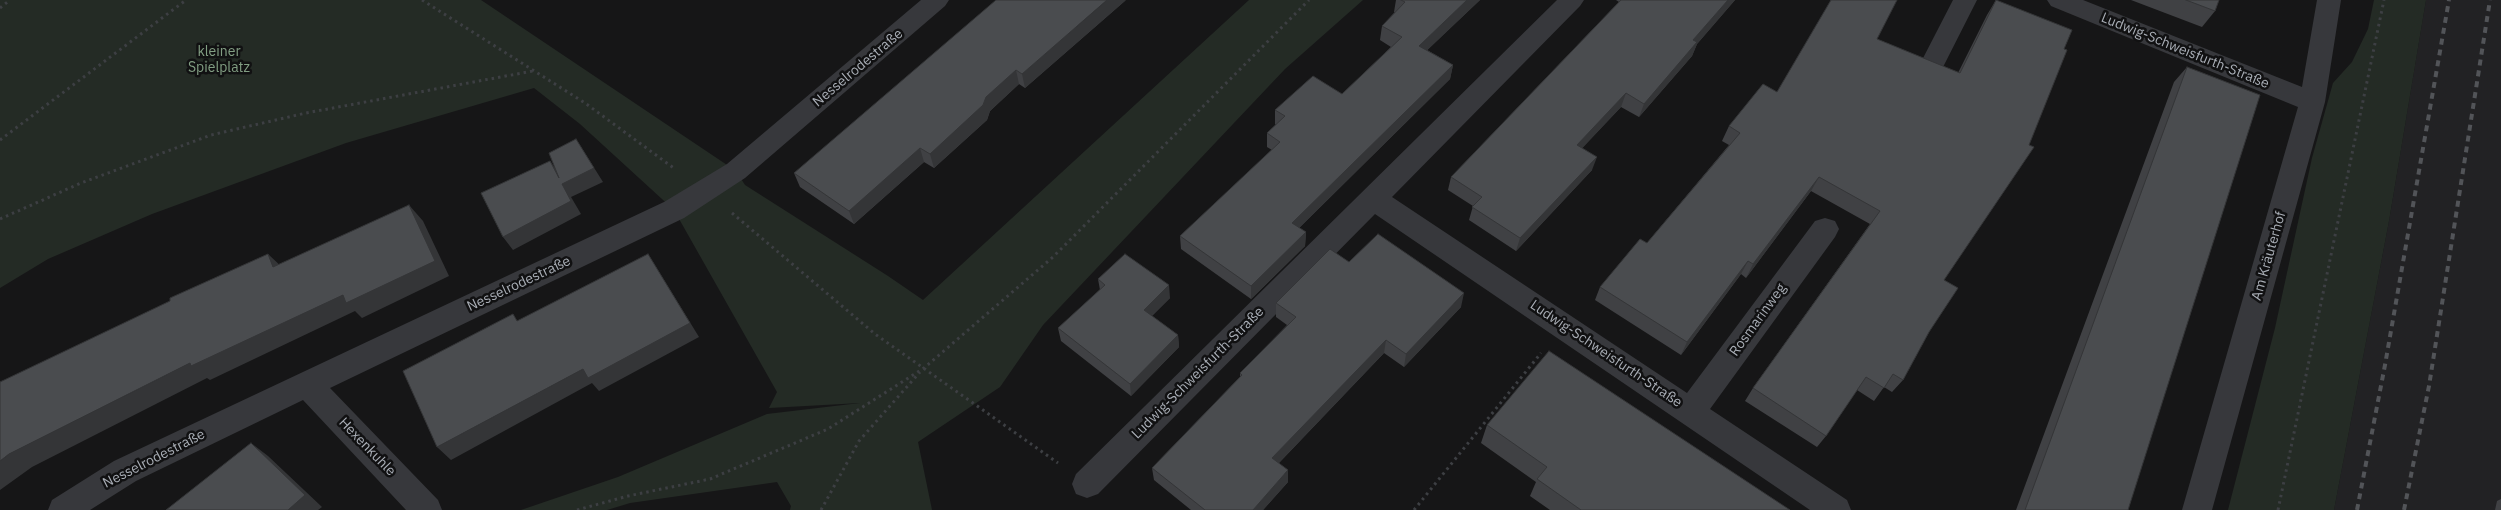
<!DOCTYPE html>
<html>
<head>
<meta charset="utf-8">
<style>
	body { margin:0 }
	canvas { display:block; background:#161617 }
</style>
</head>
<body>
<canvas width="2501" height="510"></canvas>
<script>
const ctx = document.querySelector('canvas').getContext('2d');
ctx.lineJoin = 'round';
function fill(path, color) { ctx.fillStyle = color; ctx.fill(path, 'evenodd'); }
const poly = rows => new Path2D(rows.map(r => 'M' + r).join(''));
function trace(path, color, width, dash) { ctx.strokeStyle = color; ctx.lineWidth = width; ctx.lineCap = dash ? 'butt' : 'round'; ctx.setLineDash(dash || []); ctx.stroke(path); }
function label(font, color, halo, rows, align = 'center') {
  ctx.font = font + ' "IBM Plex Sans",sans-serif'; ctx.lineWidth = 5; ctx.setLineDash([]); ctx.textBaseline = 'middle'; ctx.strokeStyle = halo; ctx.fillStyle = color; for (const [text, x, y, turn = 0] of rows) {
    ctx.save(); ctx.translate(x, y); ctx.rotate((+turn || 0) * Math.PI / 180); ctx.textAlign = isNaN(turn) ? turn : align; if (halo) ctx.strokeText(text, 0, 0); ctx.fillText(text, 0, 0); ctx.restore();
  }
}
const built = poly([
	[2426,0,2501,0,2501,510,2334,510,2389,221]
]);
const green = poly([
	[0,0,481,0,736,171,745,185,888,276,923,300,1249,0,1363,0,1285,69,1043,325,1000,387,918,442,932,510,790,510,791,506,777,482,630,503,607,510,521,510,618,477,767,414,860,403,769,408,777,392,674,210,580,124,534,88,346,143,152,214,48,259,0,288],
	[2374,0,2426,0,2389,221,2334,510,2228,510,2275,328,2312,158,2333,83,2352,62,2368,29]
]);
const path = poly([
	[422,0,585,103,675,169],
	[0,8,10,0],
	[0,140,186,0],
	[732,213,875,334,1058,463],
	[0,219,81,183,211,135,306,113,533,71],
	[577,510,628,496,710,479,828,429,924,368,1053,257,1309,0],
	[821,510,859,441,920,372],
	[1414,510,1541,353],
	[2278,510,2384,0]
]);
const minor = poly([
	[921,0,949,0,945,6,745,178,684,218,330,388,438,500,442,510,406,510,303,400,136,481,90,510,48,510,52,500,114,461,664,202,727,164,921,0],
	[1557,0,1584,0,1580,6,1392,197,1687,393,1815,221,1825,218,1835,221,1839,229,1835,237,1710,409,1847,500,1851,510,1810,510,1375,214,1098,494,1087,498,1076,494,1072,484,1076,474,1557,0],
	[1953,0,1977,0,1941,71,1932,73,1923,71,1920,64,1953,0],
	[2047,0,2083,0,2302,87,2317,0,2341,0,2325,102,2212,510,2182,510,2298,107,2051,6,2047,0]
]);
const rail = poly([
	[2357,510,2385,365,2449,0],
	[2404,510,2429,386,2490,0]
]);
const wall = poly([
	[1126,0,1025,88,1019,84,990,111,987,120,934,168,924,162,854,224,800,187,794,173],
	[1396,0,1480,0,1427,50,1453,65,1450,79,1299,228,1306,232,1305,246,1251,299,1181,249,1180,236,1272,150,1267,147,1267,133,1276,125,1275,124,1275,110,1342,94,1391,47,1380,40,1382,26,1395,12,1394,12],
	[1616,0,1735,0,1697,44,1692,56,1639,117,1621,107,1582,148,1592,170,1516,251,1469,220,1473,206,1448,190,1451,177,1619,2],
	[1996,0,1944,280,1929,332,1903,380,1892,392,1884,387,1874,401,1857,390,1826,436,1817,447,1745,401,1753,388,1870,224,1811,191,1746,278,1741,274,1681,355,1595,300,1600,287,1647,243,1729,145,1722,141,1729,126,1777,92,1877,39,1958,73,1987,15],
	[2131,0,2219,0,2215,11,2202,27],
	[2187,67,2128,510,2016,510,2174,82],
	[1349,262,1461,307,1404,367,1384,353,1279,463,1288,482,1263,510,1191,510,1154,480,1152,468,1240,377,1240,373,1287,325,1276,317,1276,303],
	[1098,279,1170,298,1152,316,1178,335,1179,347,1131,396,1061,341,1058,328,1100,290],
	[1487,425,1790,510,1550,510,1530,496,1536,482,1481,443],
	[2501,499,2501,510,2495,510,2497,501]
]);
const shadedWall = poly([
	[1107,0,1126,0,1025,88,1022,74],
	[1467,0,1480,0,1417,60,1419,46],
	[1728,0,1735,0,1697,44,1692,56,1639,117,1644,104,1693,40],
	[1453,65,1450,79,1291,236,1292,223],
	[1016,70,1019,84,990,111,987,120,934,168,930,154,986,97],
	[1626,93,1621,107,1573,158,1577,145],
	[576,139,603,182,571,197,581,214,513,250,503,237,550,161,560,175],
	[920,148,924,162,854,224,849,211],
	[1597,157,1592,170,1516,251,1520,238],
	[1819,177,1811,191,1746,278,1753,264],
	[409,205,423,221,449,276,362,318,355,311,210,380,207,378,32,467,0,490,0,461,9,454,190,363,343,295],
	[1306,232,1305,246,1251,299,1251,286],
	[268,254,284,269,273,267],
	[648,254,699,337,599,391,592,383,451,460,437,447,583,369],
	[1748,261,1741,274,1681,355,1687,342],
	[1169,285,1170,298,1145,322,1144,310],
	[1464,293,1461,307,1404,367,1406,354],
	[1178,335,1179,347,1131,396,1130,384],
	[1386,340,1384,353,1272,470,1272,458],
	[251,443,268,456,322,507,318,510,288,510],
	[1288,470,1288,482,1263,510,1253,510]
]);
const building = poly([
	[996,0,1107,0,1022,74,1016,70,986,97,983,105,930,154,920,148,849,211,794,173,996,0],
	[1401,0,1467,0,1419,46,1453,65,1292,223,1306,232,1251,286,1180,236,1280,142,1267,133,1285,116,1275,110,1313,76,1342,94,1402,37,1382,26,1405,2,1401,0],
	[1621,0,1728,0,1693,40,1697,42,1644,104,1626,93,1577,145,1597,157,1520,238,1472,207,1482,197,1451,177,1621,0],
	[1831,0,1897,0,1877,39,1960,73,1996,0,2072,30,2064,49,2067,50,2029,145,2034,147,1944,280,1958,288,1929,332,1903,380,1893,374,1884,388,1866,377,1826,436,1753,388,1880,211,1819,177,1753,264,1748,261,1687,342,1600,287,1640,239,1647,243,1740,133,1729,126,1763,84,1777,92,1831,0],
	[2186,0,2219,0,2215,11,2186,0],
	[2187,67,2260,95,2128,510,2025,510,2187,67],
	[576,139,594,168,562,184,571,201,503,237,481,193,550,161,559,178,549,153,576,139],
	[409,205,435,261,346,303,343,295,191,366,190,363,9,454,0,461,0,382,170,301,170,298,268,254,273,267,409,205],
	[1378,234,1464,293,1406,354,1386,340,1272,458,1288,470,1253,510,1205,510,1152,468,1242,375,1240,373,1296,317,1276,303,1330,249,1349,262,1378,234],
	[648,254,690,323,588,378,583,369,437,447,403,371,513,314,517,321,648,254],
	[1125,254,1169,285,1144,310,1178,335,1130,384,1058,328,1105,285,1098,279,1125,254],
	[1549,351,1790,510,1581,510,1537,479,1547,467,1487,425,1549,351],
	[251,443,305,495,288,510,166,510,251,443]
]);
const streetNames = [
	["Ludwig-Schweisfurth-Straße",2185,51,22],
	["Nesselrodestraße",858,68,-40],
	["Am Kräuterhof",2269,256,-74],
	["Nesselrodestraße",519,284,-25],
	["Rosmarinweg",1758,320,-54],
	["Ludwig-Schweisfurth-Straße",1606,354,34],
	["Ludwig-Schweisfurth-Straße",1198,373,-45],
	["Hexenkuhle",367,447,46],
	["Nesselrodestraße",154,459,-27]
];
const parkNames = [
	["kleiner",219,52],
	["Spielplatz",219,68]
];
fill(built, '#222224');
fill(green, '#242b25');
trace(path, '#3d3f43', 3, [2.5, 4]);
fill(minor, '#37383c');
trace(rail, '#525458', 4, [6, 5]);
fill(wall, '#404144');
fill(shadedWall, '#343537');
fill(building, '#4a4c4f');
trace(building, '#343537', 1);
label('14px', '#a9aeb6', '#111112', streetNames);
label('14px', '#829e83', '#111112', parkNames);
</script>
</body>
</html>
